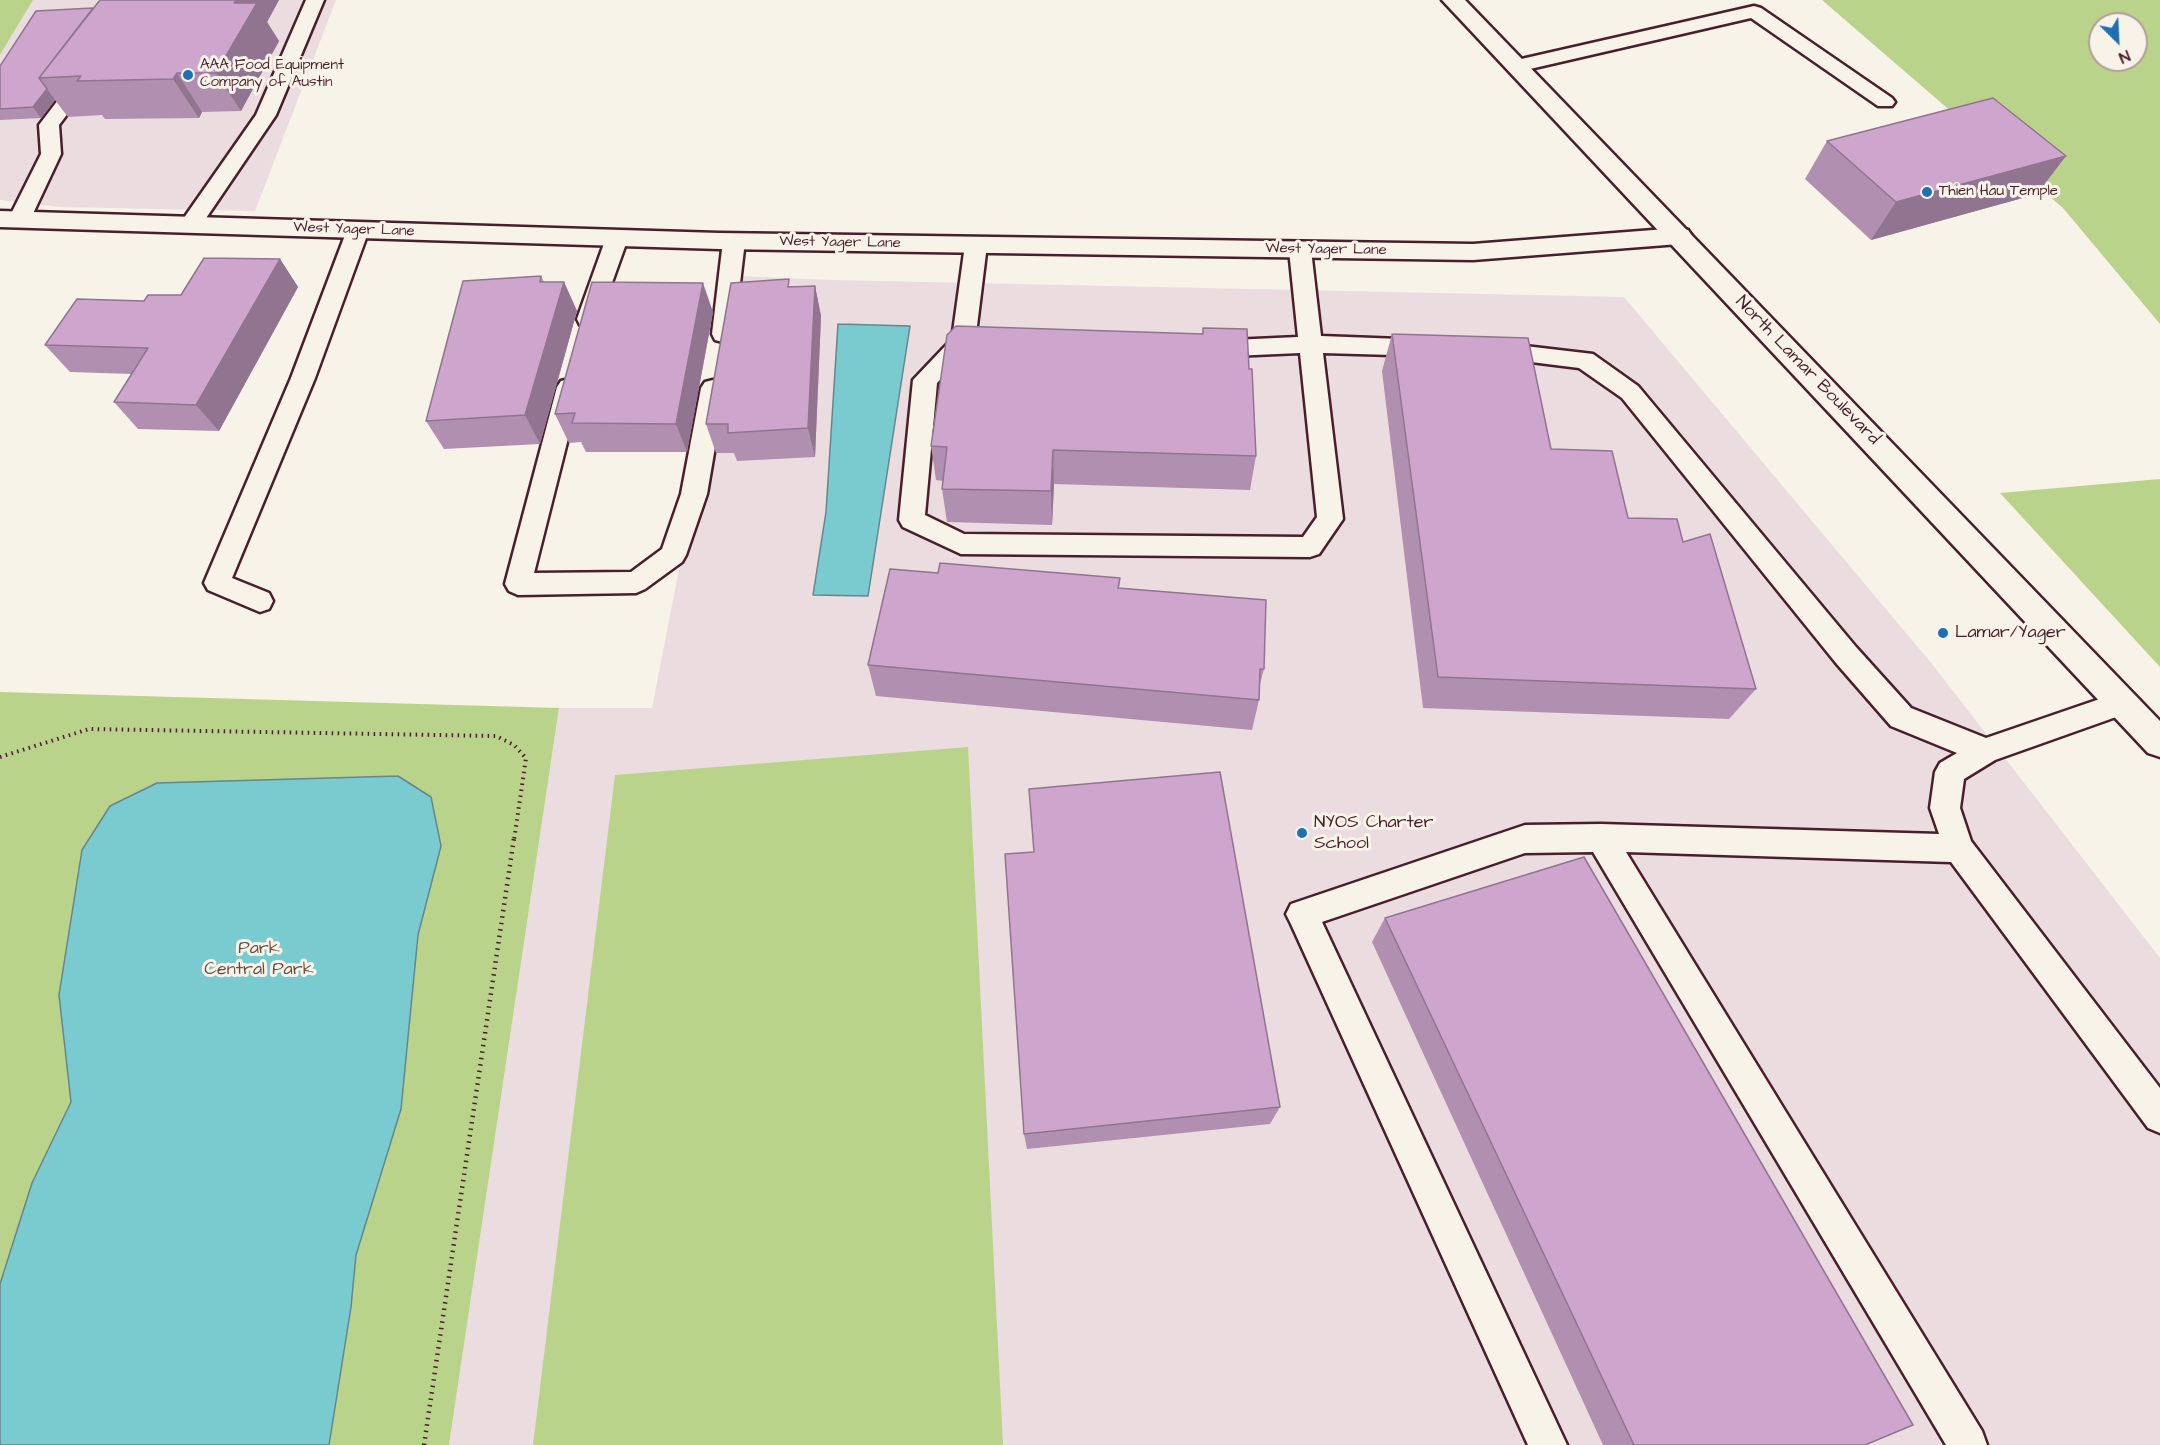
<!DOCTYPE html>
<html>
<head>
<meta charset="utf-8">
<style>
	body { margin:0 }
	#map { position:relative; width:2160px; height:1445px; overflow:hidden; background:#f7f3e8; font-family:"Architects Daughter",sans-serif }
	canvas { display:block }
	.north { position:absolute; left:2088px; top:12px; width:60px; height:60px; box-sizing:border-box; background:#f7f3e8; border:2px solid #b29e9c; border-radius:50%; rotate:156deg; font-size:16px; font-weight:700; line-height:24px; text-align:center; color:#4a1f2b }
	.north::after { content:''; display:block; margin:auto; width:21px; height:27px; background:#1f6fb2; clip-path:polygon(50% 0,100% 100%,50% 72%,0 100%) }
</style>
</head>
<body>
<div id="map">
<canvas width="2160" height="1445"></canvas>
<div class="north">N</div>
</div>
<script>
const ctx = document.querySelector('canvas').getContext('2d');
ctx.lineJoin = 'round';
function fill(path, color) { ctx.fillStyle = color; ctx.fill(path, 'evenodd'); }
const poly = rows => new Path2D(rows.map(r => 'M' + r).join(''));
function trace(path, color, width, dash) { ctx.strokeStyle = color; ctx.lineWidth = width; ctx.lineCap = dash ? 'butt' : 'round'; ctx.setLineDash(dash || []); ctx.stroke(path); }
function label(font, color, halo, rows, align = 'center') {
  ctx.font = font + ' "Architects Daughter",sans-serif'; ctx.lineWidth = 6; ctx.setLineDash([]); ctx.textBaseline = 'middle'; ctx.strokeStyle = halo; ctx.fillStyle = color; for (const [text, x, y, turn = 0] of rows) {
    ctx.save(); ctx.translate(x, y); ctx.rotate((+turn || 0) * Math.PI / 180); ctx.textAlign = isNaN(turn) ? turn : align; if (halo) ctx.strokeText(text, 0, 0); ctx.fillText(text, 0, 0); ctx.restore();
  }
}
const built = poly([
	[33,0,336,0,255,211,60,207,0,200,0,55],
	[736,276,832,280,1624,297,1932,664,2160,958,2160,1445,449,1445,559,708,652,708]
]);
const green = poly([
	[0,0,33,0,0,55],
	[1822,0,2160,0,2160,324,2063,208],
	[2100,24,2136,24,2136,60,2100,60],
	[2160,479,2160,667,2000,493],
	[0,692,559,708,449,1445,0,1445],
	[968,747,1003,1445,533,1445,615,775]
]);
const water = poly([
	[838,324,910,326,868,596,813,595,826,512,838,324],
	[398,776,431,797,441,846,418,935,401,1109,356,1255,351,1307,329,1445,0,1445,0,1284,32,1183,71,1102,59,995,82,850,110,806,157,783,398,776]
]);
const pathFar1 = poly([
	[0,757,89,729,496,736,514,745,526,758,514,840]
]);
const path = poly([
	[424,1445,514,838]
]);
const lane = poly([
	[306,0,324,0,276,115,198,230,182,230,179,225,256,115,306,0],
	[1754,6,1761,8,1892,98,1895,102,1892,106,1878,106,1751,18,1517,72,1507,66,1517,60,1754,6],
	[84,73,94,79,59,125,61,154,30,220,27,225,19,227,11,225,8,220,41,154,39,125,77,75,84,73],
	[358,223,366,225,369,230,315,378,232,578,269,593,273,601,269,609,260,612,208,590,204,583,291,378,347,230,350,225,358,223],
	[617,231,625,233,628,238,599,319,596,325,588,327,580,325,577,319,606,238,609,233,617,231],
	[734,234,742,236,745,241,734,334,731,340,723,342,715,340,712,334,723,241,726,236,734,234],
	[976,238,984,240,987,245,975,342,937,383,925,515,964,534,1303,537,1317,517,1300,353,1210,357,1202,355,1198,349,1202,343,1210,341,1298,337,1289,250,1292,245,1300,243,1308,245,1311,250,1321,336,1427,340,1435,342,1439,348,1435,354,1427,356,1323,353,1343,519,1319,554,1310,557,961,554,903,527,899,520,913,380,952,339,965,245,968,240,976,238],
	[1491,342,1593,354,1638,386,1856,647,1911,708,1986,738,2123,691,2133,695,2137,703,2133,711,1995,760,1964,779,1960,808,1971,841,2160,1088,2160,1133,2148,1128,1951,862,1626,852,1982,1431,1987,1445,1946,1445,1593,852,1525,853,1322,922,1567,1445,1528,1445,1291,924,1286,914,1291,904,1525,825,1601,824,1939,834,1930,808,1935,772,1940,763,1957,753,1891,726,1836,663,1622,398,1579,368,1483,356,1479,350,1483,344,1491,342],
	[569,379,577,381,581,387,534,573,631,572,662,549,681,494,701,388,705,382,713,380,721,382,725,388,707,494,686,555,682,562,645,589,636,593,518,595,509,591,505,584,557,387,561,381,569,379]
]);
const secondary = poly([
	[0,211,719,233,1473,244,1679,228,1688,230,1692,236,1688,242,1679,244,1473,260,719,249,0,227,0,211]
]);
const primary = poly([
	[1442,0,1465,0,2160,721,2160,757,2148,753,1442,0]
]);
const wall = poly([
	[100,0,279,0,267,22,279,41,241,111,202,112,199,118,105,119,102,115,68,117,55,100,41,118,0,120,0,66,93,8],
	[1827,141,2037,194,1871,240,1805,179],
	[280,259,298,287,219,431,138,429,114,402,132,374,70,372,45,345,144,301,181,295],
	[541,276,544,282,564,282,577,311,540,444,444,449,426,421],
	[815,286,821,316,815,457,737,461,734,453,716,453,706,424,791,287],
	[713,312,687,452,586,452,581,442,569,443,555,414],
	[1203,328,1249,369,1256,456,1250,490,1054,484,1052,525,947,522,942,489,943,481,936,480,931,446,1203,333],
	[1392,334,1551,449,1628,518,1683,542,1756,689,1729,719,1423,708,1382,371],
	[1120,578,1119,588,1264,669,1259,688,1259,700,1252,730,876,696,868,665],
	[1385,918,1865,1445,1603,1445,1372,942],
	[1280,1107,1270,1124,1027,1149,1024,1134]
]);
const shadedWall = poly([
	[236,0,279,0,267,22,279,41,241,111,216,73,234,3],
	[177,73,202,112,199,118,173,79],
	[47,89,55,100,41,118,33,107],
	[2066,156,2037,194,1871,240,1896,202],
	[280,259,298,287,219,431,196,405],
	[564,282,577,311,540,444,525,415],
	[703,283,713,312,687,452,676,424],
	[815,286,821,316,815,457,808,428],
	[1053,450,1054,484,1052,525,1051,491]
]);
const building = poly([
	[100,0,236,0,234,3,257,3,216,73,177,73,173,79,77,81,81,76,39,78,100,0],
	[93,8,39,78,47,89,33,107,0,109,0,66,36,11,93,8],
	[1993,98,2066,156,1896,202,1827,141,1993,98],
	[204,258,280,259,196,405,114,402,148,348,45,345,77,299,144,301,148,295,181,295,204,258],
	[541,276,540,282,564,282,525,415,426,421,463,281,541,276],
	[789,279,788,287,815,286,808,428,728,433,728,424,706,424,731,283,789,279],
	[592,282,703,283,676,424,572,423,575,413,555,414,592,282],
	[956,326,1203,334,1203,328,1247,329,1249,369,1252,369,1256,456,1053,450,1051,491,942,489,947,447,931,446,947,335,956,326],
	[1392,334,1528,338,1551,449,1612,451,1628,518,1677,519,1683,542,1710,534,1756,689,1438,677,1392,334],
	[940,563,1120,578,1118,588,1266,600,1264,669,1260,669,1259,700,868,665,890,569,938,573,940,563],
	[1220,772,1280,1107,1024,1134,1005,854,1034,852,1029,789,1220,772],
	[1584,857,1913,1425,1865,1445,1634,1445,1385,918,1584,857]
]);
const markers = [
	[188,75,6,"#1f6fb2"],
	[1927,192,6,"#1f6fb2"],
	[1943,633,6,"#1f6fb2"],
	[1302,833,6,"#1f6fb2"]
];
const farPoinames = [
	["AAA Food Equipment",200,66],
	["Company of Austin",200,83],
	["Thien Hau Temple",1939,192]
];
const farStreetnames = [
	["West Yager Lane",354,230,2],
	["West Yager Lane",840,243,1],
	["West Yager Lane",1326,250,1]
];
const streetNames = [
	["North Lamar Boulevard",1807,371,46]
];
const poiNames = [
	["Lamar/Yager",1955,633],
	["NYOS Charter",1314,823],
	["School",1314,844]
];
const parkNames = [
	["Park",259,949],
	["Central Park",259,970]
];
fill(built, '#ebdce0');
fill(green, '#bad38a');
fill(water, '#79cbcf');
trace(water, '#66868d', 1.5);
trace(lane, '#4a1f2b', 5);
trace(secondary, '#4a1f2b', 5);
trace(primary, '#4a1f2b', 5);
trace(pathFar1, '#4a1f2b', 4, [1.5, 4.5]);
trace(path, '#4a1f2b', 4.5, [1.5, 5]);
fill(lane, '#f7f3e8');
fill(secondary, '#f7f3e8');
fill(primary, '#f7f3e8');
fill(wall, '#b18fb0');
fill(shadedWall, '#907490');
fill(building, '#cea6cd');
trace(building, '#907490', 1.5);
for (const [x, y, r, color] of markers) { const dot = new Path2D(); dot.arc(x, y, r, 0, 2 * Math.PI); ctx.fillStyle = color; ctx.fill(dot); trace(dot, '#f7f3e8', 2); }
label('15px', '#4a1f2b', '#f7f3e8', farPoinames, 'left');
label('15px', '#4a1f2b', '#f7f3e8', farStreetnames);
label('18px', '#4a1f2b', '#f7f3e8', streetNames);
label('18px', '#4a1f2b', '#f7f3e8', poiNames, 'left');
label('18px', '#664c43', '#f7f3e8', parkNames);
</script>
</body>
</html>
